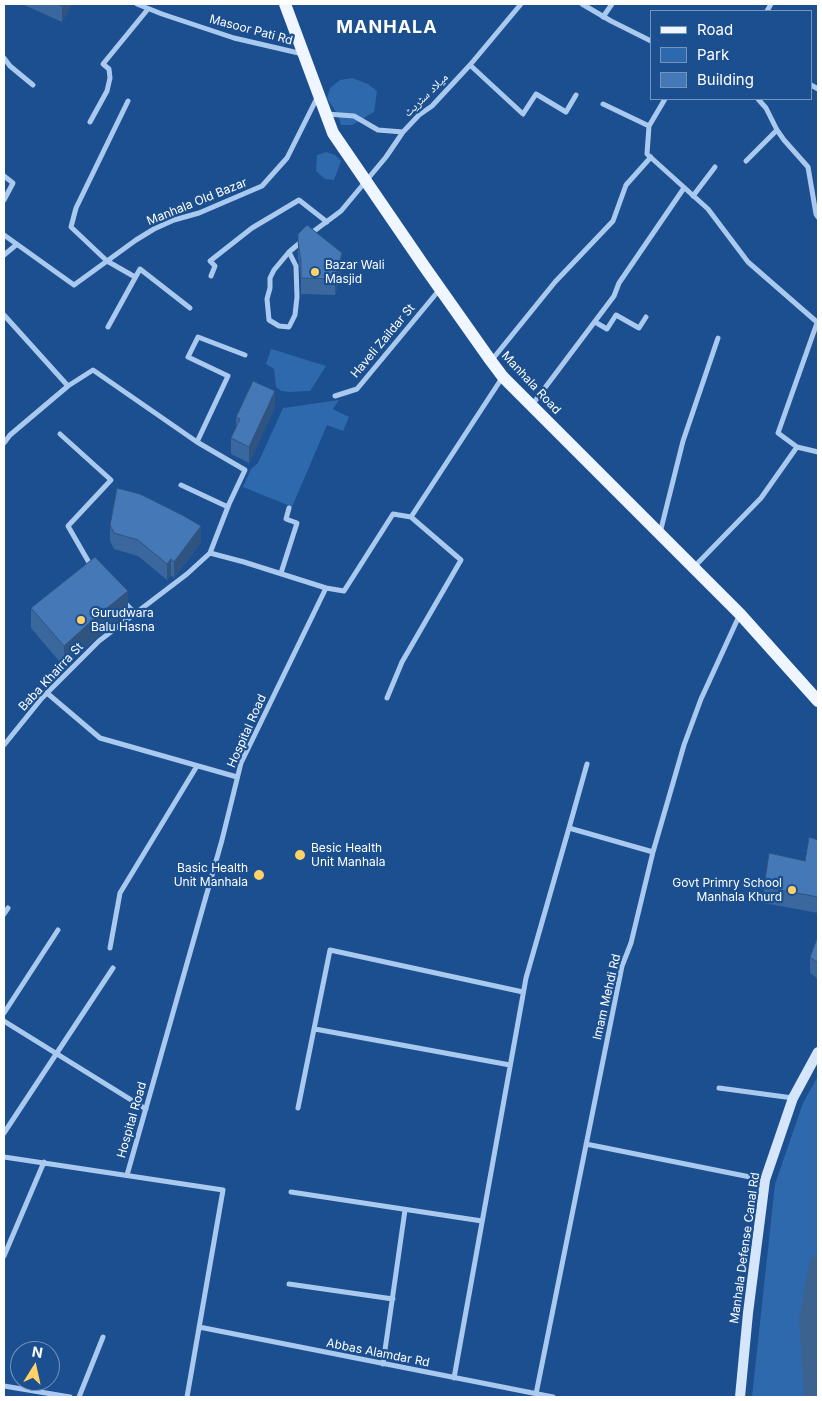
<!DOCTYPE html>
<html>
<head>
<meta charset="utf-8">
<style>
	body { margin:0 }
	#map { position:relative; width:822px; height:1401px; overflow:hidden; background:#1b4f8f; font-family:Inter,sans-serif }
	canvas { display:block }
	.frame { position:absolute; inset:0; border:5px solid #fff; pointer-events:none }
	.legend { position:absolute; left:650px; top:10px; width:162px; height:90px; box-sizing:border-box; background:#1b4f8f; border:1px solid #7695bc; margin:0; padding:6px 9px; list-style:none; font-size:15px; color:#fff }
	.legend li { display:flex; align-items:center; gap:10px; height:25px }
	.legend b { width:25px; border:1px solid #7695bc }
	.north { position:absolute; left:10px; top:1341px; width:50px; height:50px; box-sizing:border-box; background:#1b4f8f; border:1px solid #7695bc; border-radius:50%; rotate:10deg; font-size:14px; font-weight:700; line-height:20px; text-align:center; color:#fff }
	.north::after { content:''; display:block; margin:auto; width:18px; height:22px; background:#ffd166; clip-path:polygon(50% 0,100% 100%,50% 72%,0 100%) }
</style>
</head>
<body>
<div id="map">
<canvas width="822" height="1401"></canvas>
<div class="frame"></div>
<ul class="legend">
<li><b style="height:6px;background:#f0f6ff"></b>Road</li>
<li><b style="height:14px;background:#2e69ad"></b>Park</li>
<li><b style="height:14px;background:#4478b7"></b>Building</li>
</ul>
<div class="north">N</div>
</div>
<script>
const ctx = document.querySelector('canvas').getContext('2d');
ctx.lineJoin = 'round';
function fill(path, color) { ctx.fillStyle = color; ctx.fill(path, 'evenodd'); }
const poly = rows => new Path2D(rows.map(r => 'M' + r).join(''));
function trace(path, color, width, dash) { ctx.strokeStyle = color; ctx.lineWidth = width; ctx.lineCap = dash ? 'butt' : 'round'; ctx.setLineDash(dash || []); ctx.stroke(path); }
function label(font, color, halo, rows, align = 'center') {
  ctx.font = font + ' Inter,"Noto Naskh Arabic",sans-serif'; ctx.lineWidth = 4.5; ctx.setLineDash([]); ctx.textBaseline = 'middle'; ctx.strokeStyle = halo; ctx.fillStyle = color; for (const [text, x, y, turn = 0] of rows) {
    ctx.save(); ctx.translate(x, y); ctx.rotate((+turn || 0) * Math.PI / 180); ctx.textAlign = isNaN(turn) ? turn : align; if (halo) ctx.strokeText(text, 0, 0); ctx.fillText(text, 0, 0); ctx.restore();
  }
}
const green = poly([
	[352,78,368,84,377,91,374,112,352,125,341,125,338,115,327,98,330,88,340,80],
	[326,152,335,155,341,161,334,180,325,179,316,171,317,155],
	[271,349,278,351,326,366,310,391,289,392,281,391,276,387,274,369,266,364],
	[339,400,333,409,349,417,343,431,327,425,292,507,243,487,251,469,258,463,283,408],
	[818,1076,818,1397,752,1397,775,1184,803,1103]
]);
const canal = poly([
	[813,1397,808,1319,818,1264]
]);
const street = poly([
	[137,4,162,14,234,38,303,54],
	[582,4,611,21,651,41],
	[767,11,771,4],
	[603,17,612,4],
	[4,58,10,66,33,85],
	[470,65,523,114,536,94,566,112,576,95],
	[811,85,818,89],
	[665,99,649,126,647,154,708,209,748,262,818,323],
	[758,99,766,108,777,130,784,140,808,167,816,214,818,217],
	[128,101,76,208,71,227,107,261,135,277],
	[603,104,649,126],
	[327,114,354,116,378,130,403,132],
	[90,122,107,91,110,78,109,69,103,64,148,9],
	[746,161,777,130],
	[4,176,13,183,4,200],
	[693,196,715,167],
	[310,234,341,211,386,157,403,132,419,115,432,106,470,65,521,4],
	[4,235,74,285,136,240,154,229,174,220,199,213,262,186,287,158,317,98],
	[289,252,274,270,270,278,270,288,267,299,269,320,279,326,289,327,295,315,297,297,296,266,289,252,302,241],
	[4,255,16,245],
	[211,276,215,266,210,261,252,228,299,200,327,222],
	[4,315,68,386],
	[595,322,607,329,616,315,639,328,646,317],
	[108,327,140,269,190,308],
	[491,361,555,282,613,221,626,185,651,157],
	[335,396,357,389,440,289],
	[532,405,614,296,619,283,684,188],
	[60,434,111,480,68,526,91,566],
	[197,442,228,376,188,357,198,337,245,355],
	[4,443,10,435,68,386,93,370,197,442,245,470,229,504,210,553],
	[797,447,778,433,817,323],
	[181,485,228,507],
	[660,533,683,441,718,338],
	[694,567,761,498,797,447,818,452],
	[281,573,297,523,286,519,289,508],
	[124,602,135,613],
	[47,693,100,738,237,777],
	[387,698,402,662,461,560,411,517],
	[4,745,42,698,99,641,187,574,210,553,244,562,326,588],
	[587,764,569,828,653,852],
	[4,914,8,908],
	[110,948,120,893,197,766],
	[4,1013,58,930],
	[4,1021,146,1109],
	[315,1029,510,1065],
	[719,1088,793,1098],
	[298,1108,330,950,523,992],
	[4,1133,113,968],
	[586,1144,765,1180],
	[4,1157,223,1190,187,1397],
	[127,1175,222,840,241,763,326,588,344,591,393,514,411,517,502,378],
	[291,1192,482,1221],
	[4,1256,44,1162],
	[289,1284,393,1299],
	[199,1327,553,1397],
	[383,1364,405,1210],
	[454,1378,526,978,569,828],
	[4,1386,70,1397],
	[79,1397,103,1337],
	[538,1397,536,1394,622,966,631,943,653,852,684,745,701,699,740,614]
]);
const secondary = poly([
	[740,1397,748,1313,765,1180,793,1098,818,1052]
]);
const primary = poly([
	[285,4,333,133,424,266,491,361,503,377,740,614,818,701]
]);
const wall = poly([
	[22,4,72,4,62,22],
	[298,242,342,269,335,295,301,294,301,276,298,257],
	[275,407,249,463,231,454,231,438,236,429,236,417],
	[110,525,201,542,174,578,171,575,167,580,138,556,114,549,110,541],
	[31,608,128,612,96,638,64,667,31,628],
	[818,840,818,913,764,903,764,887,805,861],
	[818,936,818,979,810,973,810,957]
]);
const shadedWall = poly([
	[63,4,72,4,62,22,62,6],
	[342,253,342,269,335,295,335,279],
	[275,391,275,407,249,463,249,447],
	[201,526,201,542,174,578,174,562],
	[171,559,171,575,167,580,167,564],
	[128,591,128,612,96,638,64,667,64,646,96,617]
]);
const building = poly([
	[56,4,63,4,62,6,56,4],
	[307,225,342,253,335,279,301,278,301,261,298,242,298,234,307,225],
	[253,381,275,391,249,447,231,438,240,419,236,417,253,381],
	[117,488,140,494,184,516,201,526,174,562,171,559,167,564,138,540,114,533,110,525,117,488],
	[95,557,128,591,96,617,64,646,31,608,95,557],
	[809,837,818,840,818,897,764,887,769,853,805,861,809,837],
	[818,936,818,963,810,957,818,936]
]);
const markers = [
	[315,272,5,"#ffd166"],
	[81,620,5,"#ffd166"],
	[300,855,6,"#ffd166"],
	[259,875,6,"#ffd166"],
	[792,890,5,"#ffd166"]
];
const streetNames = [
	["Masoor Pati Rd",251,30,15],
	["میلاد سٹریٹ",426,95,-44],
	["Manhala Old Bazar",197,202,-22],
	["Haveli Zaildar St",383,341,-50],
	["Manhala Road",531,383,47],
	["Baba Khairra St",51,677,-47],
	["Hospital Road",247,731,-66],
	["Imam Mehdi Rd",607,997,-77],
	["Hospital Road",132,1120,-74],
	["Manhala Defense Canal Rd",745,1248,-82],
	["Abbas Alamdar Rd",378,1353,11]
];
const poiNames = [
	["Bazar Wali",325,265],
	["Masjid",325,279],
	["Gurudwara",91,613],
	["Balu Hasna",91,627],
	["Besic Health",311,848],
	["Unit Manhala",311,862],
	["Basic Health",248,868,"right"],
	["Unit Manhala",248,882,"right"],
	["Govt Primry School",782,883,"right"],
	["Manhala Khurd",782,897,"right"]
];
const districtNames = [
	["MANHALA",387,28]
];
fill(green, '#2e69ad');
trace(canal, '#3c6290', 18);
trace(street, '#a9c9ee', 5);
trace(secondary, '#d6e6fa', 10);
trace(primary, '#f0f6ff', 12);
fill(wall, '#3a679d');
fill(shadedWall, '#305480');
fill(building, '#4478b7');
trace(building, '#305480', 1);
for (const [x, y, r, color] of markers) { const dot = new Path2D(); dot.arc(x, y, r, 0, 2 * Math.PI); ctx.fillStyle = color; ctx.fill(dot); trace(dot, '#1b4f8f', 2); }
label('12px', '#fff', '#1b4f8f', streetNames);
label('12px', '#fff', '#1b4f8f', poiNames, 'left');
ctx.letterSpacing = '1px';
label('bold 18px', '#fff', '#1b4f8f', districtNames);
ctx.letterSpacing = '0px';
</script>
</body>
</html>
